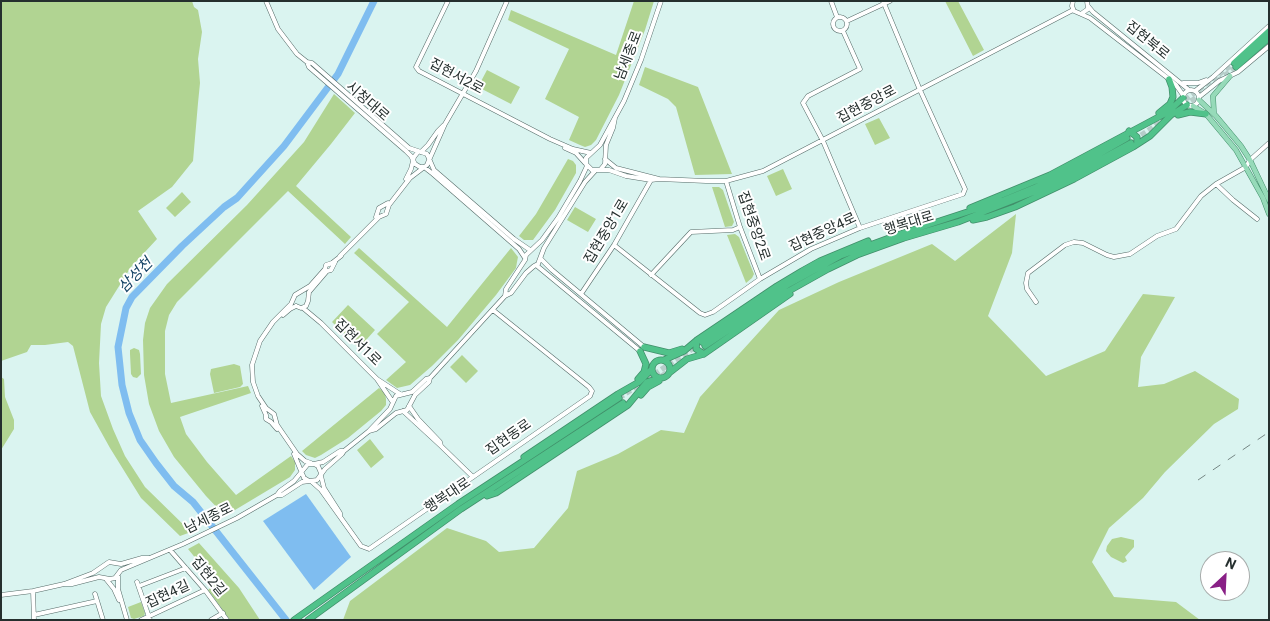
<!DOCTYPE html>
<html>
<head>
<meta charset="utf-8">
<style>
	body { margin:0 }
	#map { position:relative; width:1270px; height:621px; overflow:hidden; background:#daf4f0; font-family:Roboto,sans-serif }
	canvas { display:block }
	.frame { position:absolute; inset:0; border:2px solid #252f2e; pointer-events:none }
	.north { position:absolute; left:1200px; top:551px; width:50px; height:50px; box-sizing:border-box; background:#fff; border:1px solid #a8acab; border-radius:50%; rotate:25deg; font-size:14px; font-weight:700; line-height:20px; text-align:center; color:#252f2e }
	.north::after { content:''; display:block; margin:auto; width:18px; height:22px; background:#892086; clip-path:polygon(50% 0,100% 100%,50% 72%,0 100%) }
</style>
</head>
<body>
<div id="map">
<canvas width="1270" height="621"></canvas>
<div class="frame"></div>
<div class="north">N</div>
</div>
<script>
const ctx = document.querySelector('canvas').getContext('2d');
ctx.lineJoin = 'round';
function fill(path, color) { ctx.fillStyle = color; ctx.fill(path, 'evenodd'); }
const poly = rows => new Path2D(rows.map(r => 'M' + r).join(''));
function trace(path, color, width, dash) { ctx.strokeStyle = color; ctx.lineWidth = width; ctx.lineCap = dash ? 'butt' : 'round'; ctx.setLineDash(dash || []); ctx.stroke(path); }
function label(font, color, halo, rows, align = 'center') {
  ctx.font = font + ' Roboto,"Noto Sans KR",sans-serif'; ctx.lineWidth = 4; ctx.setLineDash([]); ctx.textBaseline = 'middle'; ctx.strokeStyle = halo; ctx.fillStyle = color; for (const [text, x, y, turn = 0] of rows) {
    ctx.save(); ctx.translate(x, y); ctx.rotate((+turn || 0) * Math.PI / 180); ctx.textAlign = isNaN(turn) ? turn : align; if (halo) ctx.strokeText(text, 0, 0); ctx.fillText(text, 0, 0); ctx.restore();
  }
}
const green = poly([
	[1,1,192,1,194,7,198,10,202,32,198,59,200,83,198,103,193,161,172,187,138,211,157,239,131,267,106,307,101,324,99,363,101,396,113,429,125,456,145,487,191,532,180,536,141,498,110,448,90,412,73,346,68,342,45,345,31,345,27,352,1,361],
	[634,1,654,1,645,30,619,95,596,140,591,145,585,147,580,145,569,140,579,117,545,99,569,49,508,20,511,10,616,55],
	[945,1,958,1,984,50,973,56],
	[645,67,698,87,732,174,695,175,676,107,668,99,639,85],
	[487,70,520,87,511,104,478,87],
	[334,94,355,113,331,144,296,186,351,237,345,244,288,191,177,302,169,315,165,331,165,374,171,403,248,386,251,393,180,417,186,434,207,462,236,495,291,456,295,462,295,470,290,477,225,516,206,496,174,457,159,431,149,404,144,375,143,340,145,323,150,308,167,284,247,205,304,142],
	[879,118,890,138,875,145,865,124],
	[568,159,573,161,576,165,576,173,555,210,533,240,524,240,519,236,536,214],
	[783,169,792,189,776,196,767,176],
	[712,187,719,187,723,190,734,222,732,226,725,227],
	[182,192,191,202,175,217,166,208],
	[575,207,596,219,588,232,567,220],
	[1016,214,1012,253,988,316,1046,376,1105,351,1143,294,1175,297,1141,357,1138,387,1164,384,1195,371,1239,399,1238,409,1214,424,1165,472,1143,498,1109,528,1092,562,1114,597,1176,602,1200,620,343,620,350,601,447,528,486,541,499,552,534,548,568,508,577,471,618,454,661,430,684,433,700,397,779,310,839,282,932,244,955,261],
	[735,234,739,237,754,274,752,278,746,283,727,235],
	[359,248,447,327,511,248,518,257,517,262,516,268,496,295,458,340,432,366,410,385,397,388,386,380,406,362,377,334,409,302,354,253],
	[348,305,375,330,359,348,332,322],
	[134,348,139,350,140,354,141,374,137,378,133,377,131,374,130,354,130,350],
	[462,355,478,371,466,383,450,367],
	[234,364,240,366,243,384,240,387,214,393,210,374,211,369],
	[1,377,4,379,5,397,14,420,14,429,1,450],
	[379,388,385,393,386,399,386,405,381,411,348,438,321,455,315,458,306,455,302,451],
	[370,439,384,457,371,468,357,450],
	[1121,537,1134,540,1134,547,1125,557,1127,561,1123,563,1111,557,1106,551,1107,546,1112,539],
	[199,543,239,588,260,620,230,620,208,590,216,583,188,549],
	[141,602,145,613,144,616,134,619,131,618,128,607]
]);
const water = poly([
	[306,494,351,557,314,590,263,521]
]);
const river = poly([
	[286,620,193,502,174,486,156,463,140,440,129,413,122,385,118,347,126,308,132,297,182,246,224,207,237,198,284,146,338,74,374,1]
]);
const highwayTunnel = poly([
	[1218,81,1236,67],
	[1178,105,1234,63],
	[1184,106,1203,93],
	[1134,140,1164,120],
	[655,381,672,369],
	[619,398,698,345]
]);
const minor = poly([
	[266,1,278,29,297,54,307,62,309,67,406,151,411,156,415,164,420,167,424,167,433,174,519,249,525,258],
	[448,1,416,67,419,71,550,139,573,149,591,153],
	[831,1,837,17],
	[1073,1,1072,6,1074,11,1081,14,1088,9,1087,1],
	[1088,6,1093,12,1189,90],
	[1081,14,1090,18,1169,79,1176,85,1183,95],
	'833 24a7 7 0 1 1 14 0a7 7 0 1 1-14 0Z',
	[847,21,890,1],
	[843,31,860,69,808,96,803,103,823,141,860,228],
	[307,62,312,63,409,148,427,154,434,170,514,239,530,250],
	[1183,83,1198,83,1206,80],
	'1183 98a8 8 0 1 1 16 0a8 8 0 1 1-16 0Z',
	[1195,91,1213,77,1269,26],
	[1199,97,1219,81,1238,72,1269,46],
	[615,118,613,128,606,145,605,164,600,170,592,170,586,164,586,158,600,145,624,101,641,60,661,1],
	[565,148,576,153,585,163],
	[421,152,428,145,438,131,444,125],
	[430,158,445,124,476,71,507,1],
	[605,159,616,168,659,179],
	[600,170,609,170,626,176,651,180,659,179,706,181,726,181,763,171,1073,10],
	[406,179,411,169,414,157,418,152],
	[726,181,740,227,760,279],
	[1216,184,1233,200,1257,219],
	[376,217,379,208,388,203],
	[614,245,700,313,705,315,713,312,760,279,811,249,860,228,963,194,965,189,920,90,883,1],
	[340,256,379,217,386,214,389,205,410,178,427,165,429,160],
	[541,259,552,270,644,347],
	[536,265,640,351],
	[651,275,691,232,733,230,740,227],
	[581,294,614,245,651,180],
	[505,296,506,289,525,260,526,255,542,240,558,218,580,181,587,166],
	[1036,302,1027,289,1026,283,1028,273,1065,245,1074,242,1083,243,1107,255,1114,257,1130,254,1157,236,1176,229,1201,196,1216,184,1246,167,1250,160,1269,143],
	[296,306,301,308,306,306,308,301,309,292,327,271,331,270,335,262],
	[303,308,321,323,377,379],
	[283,315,290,309,296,306],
	[430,378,426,379,412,392,396,396,390,409,369,431,376,429,396,413,407,410,415,395,429,382,430,378,505,296,511,293,526,273,534,266,538,264,544,248,585,182,595,171],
	[392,401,377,379,400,394],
	[262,406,266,415,266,419,271,422,277,429],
	[403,411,441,446,440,442,418,419,409,406],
	[441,446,473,477],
	[294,454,304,478,309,481],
	[311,463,305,461,297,454,277,425,274,414,266,408,258,396,253,382,252,365,260,341,273,322,291,304,295,295,310,286,325,269,326,265,332,263,341,256],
	[314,464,323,462,340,451,344,451],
	[321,476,324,488,340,513,340,516],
	[312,482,321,490,361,546,369,549,590,396,592,391,589,387,493,310],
	[277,495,282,495,302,482,317,480,325,469,342,454,344,451,369,431],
	[170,550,205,590,227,620],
	[149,558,142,558,121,564,109,562,93,573,64,584,72,584,99,577,110,579,115,578,121,570,183,544,237,518,277,495,280,491,294,481,308,464,314,464,318,466,321,473],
	[118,576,118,589,127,620],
	[106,579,114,589,119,600],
	[137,582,150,620],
	[139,586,186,568],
	[33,591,34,620],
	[95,594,103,620],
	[1,595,33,591,64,584],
	[34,615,97,601],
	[141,620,205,590],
	[211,620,223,613]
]);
const major = poly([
	[1199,100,1216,116,1241,146,1250,160,1269,200],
	[1193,106,1206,114,1236,150,1263,198,1269,214],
	[1214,114,1213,96,1230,76]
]);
const highway = poly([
	[1234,63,1269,31],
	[1236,67,1269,38],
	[1159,113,1170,104,1173,97,1172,87,1169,79],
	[1178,115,1190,112,1206,114],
	[1129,131,1137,137,1137,144],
	[970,208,1050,175,1168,112,1183,98],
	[973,220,987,217,1015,207,1074,179,1133,147,1150,136,1171,115,1187,105],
	[697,340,696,349,704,354],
	[702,342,789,284,840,256,900,234,1004,200,1036,187,1069,171,1127,138],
	[705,346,778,297,828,269,857,255,904,238,958,222,1039,190,1072,175,1131,143],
	[644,347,669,353,682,349],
	'652 369a9 9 0 1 1 18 0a9 9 0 1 1-18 0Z',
	[664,360,684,351,697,340,777,286,802,271,820,261,868,241],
	[669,373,687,359,704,354,790,294],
	[638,379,644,372,646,364,640,351],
	[641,395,648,387,659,381],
	[524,457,618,394,639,382,651,370],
	[487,496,496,493,628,405,647,382,659,378],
	[294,620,458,504,619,398],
	[308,620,461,509,623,403]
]);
const rail = poly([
	[1198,480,1269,432]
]);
const streetNames = [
	["집현북로",1147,41,39],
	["남세종로",629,56,-69],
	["집현서2로",456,77,28],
	["시청대로",367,102,41],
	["집현중앙로",867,105,-28],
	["행복대로",909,224,-17],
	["집현중앙2로",753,226,71],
	["집현중앙1로",607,232,-59],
	["집현중앙4로",823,233,-25],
	["집현서1로",357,343,45],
	["집현동로",509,438,-35],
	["행복대로",448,496,-34],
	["남세종로",209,519,-26],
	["집현2길",208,577,51],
	["집현4길",168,595,-25]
];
const waterNames = [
	["삼성천",136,276,-46]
];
fill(green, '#b1d492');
fill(water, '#7fbdf0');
trace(river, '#7fbdf0', 7);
trace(highwayTunnel, '#b6cdc9', 5.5, [5.5, 3]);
trace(minor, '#556b68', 5);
trace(major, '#418f6a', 5.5);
trace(highway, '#418f6a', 7);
trace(minor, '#fff', 4);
trace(major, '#96dab9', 4.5);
trace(highway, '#50c28a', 5.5);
trace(rail, '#758684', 1, [9, 9]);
label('14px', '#252f2e', '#fff', streetNames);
label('italic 15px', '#164466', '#fff', waterNames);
</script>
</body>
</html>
